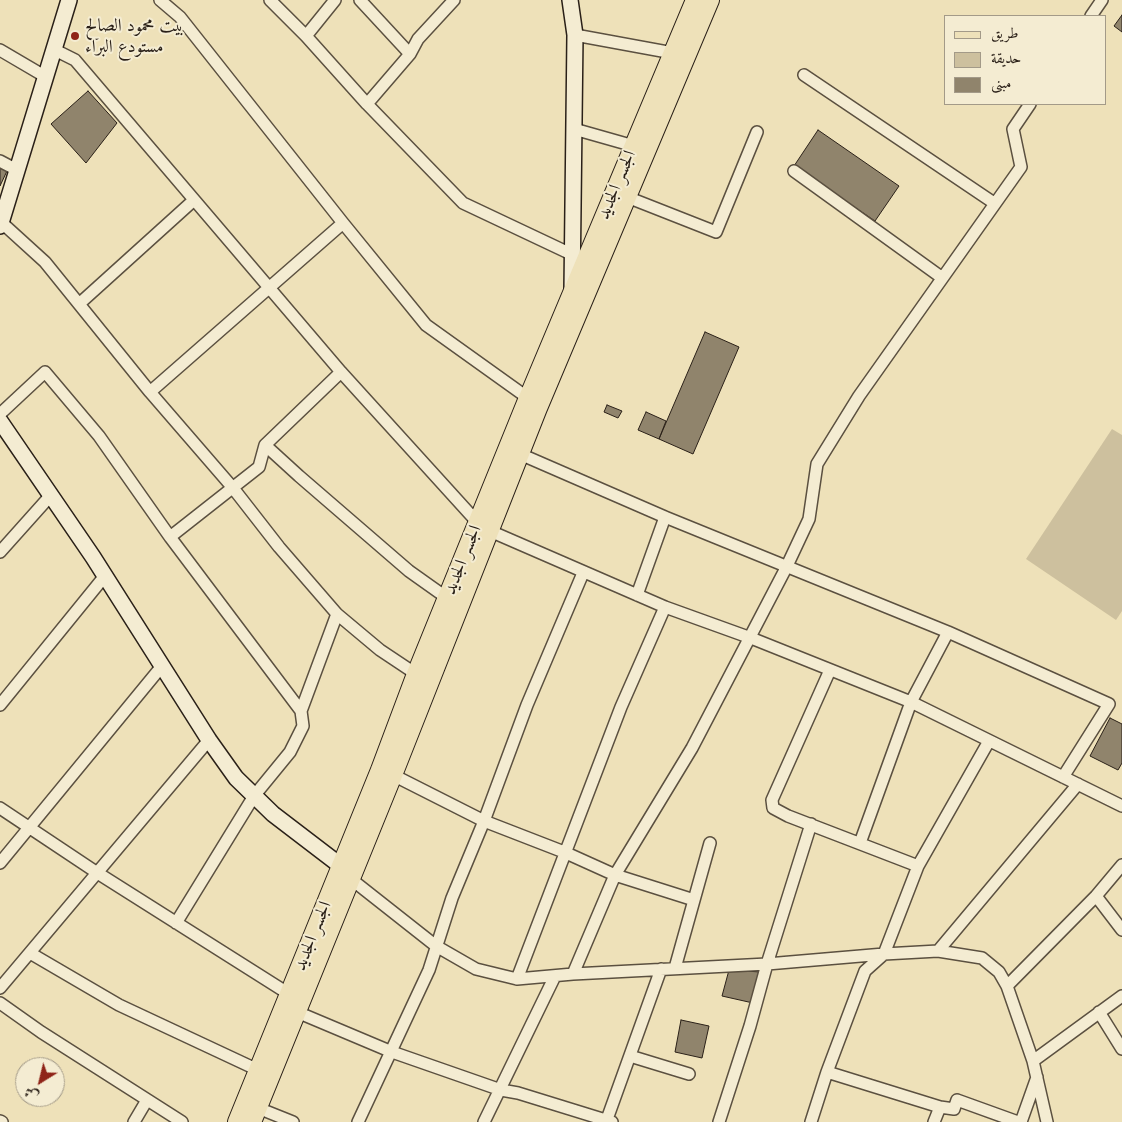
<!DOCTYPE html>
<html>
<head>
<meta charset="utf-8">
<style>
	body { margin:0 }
	#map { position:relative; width:1122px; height:1122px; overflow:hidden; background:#eee1b9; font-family:"Old Standard TT",Amiri,serif }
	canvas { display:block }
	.legend { position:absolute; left:944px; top:15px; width:162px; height:90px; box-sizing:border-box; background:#f4ecd2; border:1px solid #a39a88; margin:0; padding:6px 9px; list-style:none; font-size:15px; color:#2a2018 }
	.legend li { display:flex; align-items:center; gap:10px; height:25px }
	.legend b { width:25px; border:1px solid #a39a88 }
	.north { position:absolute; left:15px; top:1057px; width:50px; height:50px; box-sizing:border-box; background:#f4ecd2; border:1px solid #a39a88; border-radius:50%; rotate:216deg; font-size:14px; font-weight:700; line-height:20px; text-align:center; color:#2a2018 }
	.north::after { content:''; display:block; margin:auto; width:18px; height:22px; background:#8f2418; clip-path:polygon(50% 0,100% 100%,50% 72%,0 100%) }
</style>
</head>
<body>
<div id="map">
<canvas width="1122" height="1122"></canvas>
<ul class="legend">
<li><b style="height:6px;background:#eee1b9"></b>طريق</li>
<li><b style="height:14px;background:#cdc09e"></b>حديقة</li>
<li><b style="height:14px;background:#90846c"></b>مبنى</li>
</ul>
<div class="north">ش</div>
</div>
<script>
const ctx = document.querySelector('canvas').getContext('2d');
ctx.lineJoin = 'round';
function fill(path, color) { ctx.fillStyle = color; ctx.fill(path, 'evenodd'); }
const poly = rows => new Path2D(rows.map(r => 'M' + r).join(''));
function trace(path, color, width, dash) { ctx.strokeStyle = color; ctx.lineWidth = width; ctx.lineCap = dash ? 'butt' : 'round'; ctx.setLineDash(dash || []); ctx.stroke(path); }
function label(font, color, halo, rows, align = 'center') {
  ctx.font = font + ' "Old Standard TT",Amiri,serif'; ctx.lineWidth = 4; ctx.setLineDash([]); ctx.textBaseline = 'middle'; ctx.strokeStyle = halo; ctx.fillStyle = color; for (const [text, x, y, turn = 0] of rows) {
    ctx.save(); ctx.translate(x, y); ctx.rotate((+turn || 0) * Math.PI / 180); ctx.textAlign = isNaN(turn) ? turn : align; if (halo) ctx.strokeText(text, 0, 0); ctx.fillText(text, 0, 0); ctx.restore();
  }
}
const green = poly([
	[1112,429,1122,435,1122,611,1116,620,1026,559]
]);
const building = poly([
	[1122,15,1122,32,1114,26,1122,15],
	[88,91,117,123,86,163,51,124,88,91],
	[818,130,899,186,875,221,794,166,818,130],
	[0,168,7,171,0,186,0,168],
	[705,332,739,347,693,454,659,439,705,332],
	[607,405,622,411,618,418,604,412,607,405],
	[646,412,666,421,659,439,638,430,646,412],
	[1110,718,1122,724,1122,763,1118,770,1090,756,1110,718],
	[729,970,761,972,753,1003,722,996,729,970],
	[681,1020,709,1026,702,1058,675,1052,681,1020]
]);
const street = poly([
	[160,0,180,17,343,223,426,325,528,398],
	[270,0,306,36,367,104,463,203,571,254],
	[360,0,410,54],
	[1091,16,1102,0],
	[575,35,673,53],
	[306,36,335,0],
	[0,50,46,77],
	[55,50,75,60,341,372,478,523,490,531,665,607,751,638,911,702,1122,806],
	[804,75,994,203],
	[367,104,410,54,418,39,454,0],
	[574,129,634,146],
	[0,161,17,170],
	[794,171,941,277],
	[627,197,716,232,757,132],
	[1,222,45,262,150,392,233,488,279,547,337,614,380,650,416,674],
	[79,304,194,200],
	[341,372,265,445,299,476,409,571,447,598],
	[150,392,343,223],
	[0,414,45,372,99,436,170,537,301,711,303,726,290,752,254,796,176,923],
	[520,454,665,517,948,632,1109,704,1063,777],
	[170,537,259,467,265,445],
	[0,552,51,495],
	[637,595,665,517],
	[830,670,772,800,773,808,788,816,918,866],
	[0,705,104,577],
	[301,711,337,614],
	[393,775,484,821,564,852,615,875,694,900],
	[0,808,96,872,289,994],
	[860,843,911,702,948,632],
	[0,863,162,666],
	[351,879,436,946,476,969,517,979,573,974,767,964,884,954,938,951,982,958,999,972,1007,986,1033,1061,1047,1122],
	[1096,896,1122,930],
	[938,951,1078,784],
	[30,953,119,1005,258,1070],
	[675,968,710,843],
	[573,974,615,875,692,748,786,568,809,519,817,464,859,396,1021,167,1013,129,1030,104],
	[517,979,621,707,665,607],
	[1007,986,1096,896,1122,865],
	[0,988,209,740],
	[0,1003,41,1032,182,1122],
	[297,1012,392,1052,501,1090,518,1093,612,1122],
	[1099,1012,1122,1049],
	[630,1056,689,1074],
	[1033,1061,1122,996],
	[827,1072,940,1107,954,1109,957,1100,1018,1122],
	[258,1108,293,1122],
	[0,1121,2,1122],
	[134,1122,147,1100],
	[358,1122,429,970,452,898,484,821,527,705,583,573],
	[484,1122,555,976],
	[606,1122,661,969],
	[719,1122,750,1026,767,964,811,824],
	[811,1122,827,1072,865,971,884,954,918,866,989,741],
	[934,1122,940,1107],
	[1021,1122,1037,1077]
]);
const secondary = poly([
	[570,0,575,35,572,291],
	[0,226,69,0],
	[0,421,93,557,209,740,236,778,273,814,341,866]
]);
const primary = poly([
	[237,1122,380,770,416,674,528,398,695,0],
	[252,1122,393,775,538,408,710,0]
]);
const markers = [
	[75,36,5,"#8f2418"]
];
const poiNames = [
	["بيت محمود الصالح",85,26],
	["مستودع البراء",85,47]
];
const streetNames = [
	["الجسر الجديد",617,185,-67],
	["الجسر الجديد",463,560,-68],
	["الجسر الجديد",313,936,-68]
];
fill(green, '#cdc09e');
fill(building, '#90846c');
trace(building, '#2a2018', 1);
trace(street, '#5b5040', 14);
trace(secondary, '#2a2018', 18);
trace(primary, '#2a2018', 20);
trace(street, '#f4ecd2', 11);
trace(secondary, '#f4ecd2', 15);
trace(primary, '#eee1b9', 18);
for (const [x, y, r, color] of markers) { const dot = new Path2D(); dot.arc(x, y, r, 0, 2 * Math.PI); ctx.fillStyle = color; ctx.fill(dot); trace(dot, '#f4ecd2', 2); }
label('18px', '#2a2018', '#f4ecd2', poiNames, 'left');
label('18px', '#2a2018', '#f4ecd2', streetNames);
</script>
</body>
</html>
